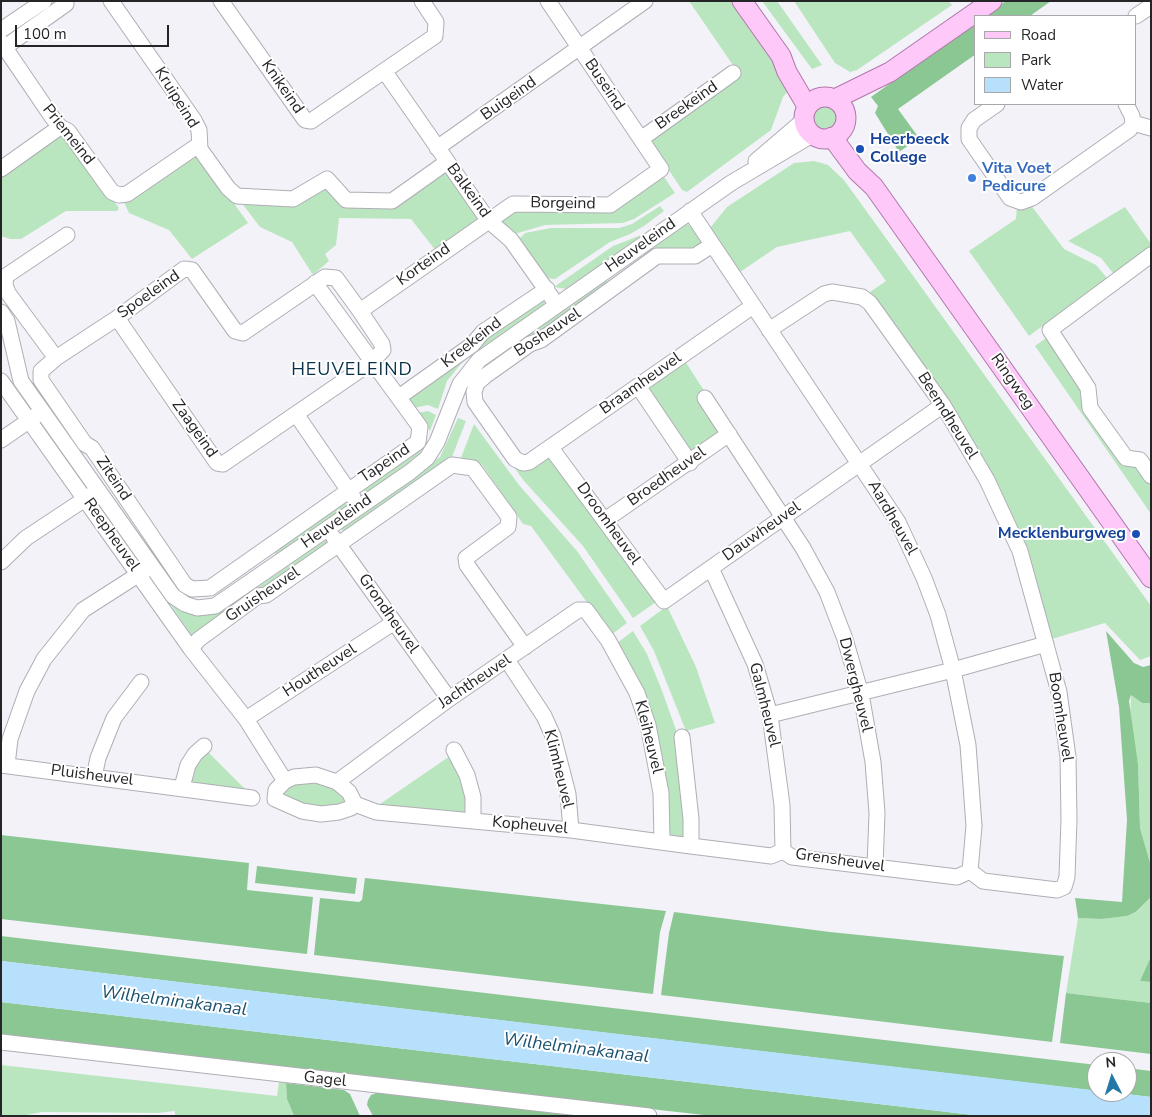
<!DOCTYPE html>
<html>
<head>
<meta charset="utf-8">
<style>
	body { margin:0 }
	#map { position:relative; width:1152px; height:1117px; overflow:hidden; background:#f3f2f9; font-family:"Nunito Sans",sans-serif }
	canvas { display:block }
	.frame { position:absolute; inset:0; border:2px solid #252427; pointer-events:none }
	.legend { position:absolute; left:974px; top:15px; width:162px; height:90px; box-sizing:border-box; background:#fff; border:1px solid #a8a7a9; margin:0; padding:6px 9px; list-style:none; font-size:15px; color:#252427 }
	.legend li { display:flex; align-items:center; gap:10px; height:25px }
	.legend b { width:25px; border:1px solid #a8a7a9 }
	.north { position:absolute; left:1087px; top:1052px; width:50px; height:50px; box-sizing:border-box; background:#fff; border:1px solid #a8a7a9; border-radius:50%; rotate:355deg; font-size:14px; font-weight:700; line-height:20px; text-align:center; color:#252427 }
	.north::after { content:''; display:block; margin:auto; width:18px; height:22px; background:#2278a7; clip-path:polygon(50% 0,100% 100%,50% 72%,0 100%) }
	.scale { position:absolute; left:15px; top:25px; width:154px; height:22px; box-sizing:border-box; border:2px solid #252427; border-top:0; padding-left:6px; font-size:15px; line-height:18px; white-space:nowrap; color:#252427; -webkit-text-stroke:4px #fff; paint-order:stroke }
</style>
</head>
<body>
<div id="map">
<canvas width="1152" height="1117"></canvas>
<div class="frame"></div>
<ul class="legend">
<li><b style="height:6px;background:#fec8f8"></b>Road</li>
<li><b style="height:14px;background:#bae6bf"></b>Park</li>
<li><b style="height:14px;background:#b7e0fc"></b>Water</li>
</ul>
<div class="north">N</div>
<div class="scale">100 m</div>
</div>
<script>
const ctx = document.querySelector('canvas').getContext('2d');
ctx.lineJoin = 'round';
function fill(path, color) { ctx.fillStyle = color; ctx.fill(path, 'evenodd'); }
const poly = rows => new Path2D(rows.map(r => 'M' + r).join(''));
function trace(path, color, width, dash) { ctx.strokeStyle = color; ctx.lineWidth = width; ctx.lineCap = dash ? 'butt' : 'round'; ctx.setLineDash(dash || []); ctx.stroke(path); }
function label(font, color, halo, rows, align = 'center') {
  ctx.font = font + ' "Nunito Sans",sans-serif'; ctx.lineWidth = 4; ctx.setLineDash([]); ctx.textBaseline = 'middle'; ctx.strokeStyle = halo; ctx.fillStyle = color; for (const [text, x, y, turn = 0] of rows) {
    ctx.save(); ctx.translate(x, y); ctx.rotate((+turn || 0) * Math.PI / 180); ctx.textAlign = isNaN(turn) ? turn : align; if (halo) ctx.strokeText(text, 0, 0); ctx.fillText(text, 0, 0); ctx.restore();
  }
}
const green = poly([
	[689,1,737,1,792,86,783,97,771,130,687,192,682,190,649,140,739,74],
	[762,1,777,1,822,65,812,69],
	[794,1,949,1,952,5,857,70,850,72,835,63],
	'810 118a15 15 0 1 1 30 0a15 15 0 1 1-30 0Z',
	[58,132,65,133,119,208,117,211,66,211,21,239,10,239,1,236,1,172],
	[198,153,248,223,192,259,169,230,129,213,122,198],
	[814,161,828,165,844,180,1151,606,1151,656,1140,660,1105,623,1052,639,1027,555,997,485,956,414,870,292,886,281,850,231,777,247,740,272,710,228,727,207,794,163],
	[446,170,477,213,477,223,436,251,411,219,339,218,336,245,325,254,329,261,313,275,292,242,260,227,244,206,242,199,298,202,327,183,343,204,394,205],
	[662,174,675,193,634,219,623,223,545,225,511,235,499,224,500,218,514,207,610,210],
	[1030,204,1064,249,1096,265,1107,278,1029,336,969,251,1016,219,1017,205],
	[660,206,664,211,644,226,630,234,610,242,555,279,546,278,526,248,518,240,525,233,551,228,619,228,632,224],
	[1125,207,1151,244,1151,248,1113,273,1101,258,1068,241],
	[685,223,694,228,702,241,700,245,692,249,649,249],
	[644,234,567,289,554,287,613,246],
	[607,279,606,287,543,332,526,336],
	[541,296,545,304,464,360,447,381,438,409,428,405,414,408,406,397,484,336],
	[1049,336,1083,386,1088,410,1140,465,1151,481,1151,514,1035,346],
	[683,358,705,392,727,435,694,452,689,450,649,391,648,383],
	[428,411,436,415,430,431,418,413],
	[458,418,466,421,450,462,345,534,341,528,440,457],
	[474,424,519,485,577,551,627,623,611,635,531,526,523,524,482,465,459,463],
	[428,436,420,453,397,472,366,493,362,489,361,484],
	[549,452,656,602,633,618,583,546,524,481,508,459],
	[344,497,347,506,275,555,276,544],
	[325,540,329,545,269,588,258,587],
	[167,599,207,614,217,613,229,607,225,617,192,636],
	[667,606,696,667,715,723,686,731,654,651,640,626],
	[633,631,647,654,661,688,680,741,688,840,670,838,662,764,617,643],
	[1131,695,1142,703,1151,703,1151,866,1140,828,1138,764,1130,719],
	[207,751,240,784,249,792,194,786,190,781,198,759],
	[450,756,470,797,464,816,380,804],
	[316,780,340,790,348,807,303,808,280,792,296,782],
	[1151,897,1151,958,1140,981,1151,982,1151,1003,1066,993,1078,918,1102,919,1127,916,1137,912],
	[1,1065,277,1096,279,1082,286,1083,287,1099,294,1116,175,1116,175,1111,158,1113,42,1112,21,1116,1,1116]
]);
const forest = poly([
	[1006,1,1051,1,1030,16,984,16],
	[976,22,976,54,898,109,919,138,899,152,875,113,878,106,871,97],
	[1106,631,1134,663,1143,667,1151,665,1151,703,1142,703,1131,695,1129,701,1138,764,1140,828,1151,866,1151,897,1136,912,1127,916,1102,919,1078,918,1075,898,1122,902,1127,820,1119,707],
	[1,835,249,863,247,890,313,897,307,954,1,919],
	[257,866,357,878,355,894,255,883],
	[365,878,666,911,660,932,653,994,314,955,320,898,359,902,362,900],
	[674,912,830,932,1064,956,1052,1042,661,995,669,933],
	[1,936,1097,1065,1097,1091,1,961],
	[1151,958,1151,982,1140,981,1149,961],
	[1066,993,1151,1003,1151,1054,1060,1043],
	[1,1002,982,1116,713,1116,1,1036],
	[1127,1068,1151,1071,1151,1097,1109,1092,1127,1092],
	[286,1083,344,1090,350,1094,360,1116,294,1116,287,1099],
	[382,1091,575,1116,373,1116,367,1105,368,1100,371,1095]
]);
const water = poly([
	[1,961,1151,1097,1151,1116,982,1116,1,1002]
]);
const minor = poly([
	[111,1,194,120,199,130,200,149],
	[221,1,305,120,311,121,435,36,436,22,422,1],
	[1136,16,1151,6],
	[1,30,44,1],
	[1,42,52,117,60,127,68,131,112,192,119,195,127,194,194,148,200,149],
	[1,50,66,4,64,1],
	[385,72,488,220,511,240,557,305],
	[997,104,974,120,969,128,969,139,1010,198,1021,202,1032,198,1130,129,1133,123],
	[1126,104,1132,116,1133,123,1151,128],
	[641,139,733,73],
	[437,148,645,1],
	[200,149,228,188,237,196,293,199,327,179,346,200,392,201,447,162],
	[756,161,804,120],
	[1,169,60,127],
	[690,211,898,522,924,578,938,615,953,670,968,745,974,826,970,871],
	[67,235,6,276,5,285,8,293,56,358,41,371,41,380,85,444,92,448,185,585,192,589,210,588,418,442,420,427,315,283],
	[712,245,695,256,657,256,541,340,530,344,485,376,477,383,474,392,475,402,515,459,523,463,529,462,753,306],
	[1151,255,1050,330,1088,388,1090,408,1126,458,1140,460,1151,476],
	[360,311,513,204,610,205,661,169,548,1],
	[1,312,7,321,21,381,173,596,185,604,197,608,215,606,410,472,427,458,437,442,460,384,479,360,731,183,812,135],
	[56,358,117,318,184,269,192,270,235,331,243,333,325,277,336,278,360,311,382,344,383,350,373,361,223,464,217,463,117,318],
	[1,381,191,649,246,719,285,781],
	[638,386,690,463],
	[399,397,472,345,483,332,547,289],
	[705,398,803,548,827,592,845,639,861,694,873,762,877,813,875,867],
	[296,414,353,497],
	[1,440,37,415],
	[551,448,664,601,943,405],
	[605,520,729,434],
	[334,538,449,699],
	[1,562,26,538,94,493],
	[711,568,755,664,770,715,782,805,783,851],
	[191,649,198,640,258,596,266,595,452,465,473,468,509,517,508,527,466,558,467,565,525,647],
	[507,660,544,716,553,736,568,794,571,830],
	[770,715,953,670,1046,644],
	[246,719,393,623],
	[682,737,691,819,691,846,771,856,783,851,792,857,957,877,970,871,983,881,1057,890,1064,887,1067,877,1069,819,1068,757,1059,692,1020,551,987,480,943,405,870,303,862,297,832,292,824,294,769,330],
	[454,750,467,775,473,797,473,821],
	[1,765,252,798],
	[7,765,10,739,27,691,44,659,83,610,147,569],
	[316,775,337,782,349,792,355,804,351,808,339,812,321,814,302,811,275,799,276,790,285,781,294,777,316,775],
	[94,777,98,758,114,718,141,682],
	[337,782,449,699,578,610,586,610,608,640,637,693,648,725,661,793,662,841],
	[182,787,188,765,195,754,204,746],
	[355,804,376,812,571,830,691,846],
	[1,1042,649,1116]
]);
const major = poly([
	[742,1,781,56,787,72,807,106],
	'804 118a21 21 0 1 1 42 0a21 21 0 1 1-42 0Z',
	[835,99,890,72,992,1],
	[832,137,857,171,874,187,1151,578]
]);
const markers = [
	[860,149,5,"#1a4fb4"],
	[972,178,5,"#3f7fe0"],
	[1136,534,5,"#1a4fb4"]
];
const streetNames = [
	["Buseind",604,85,56],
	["Knikeind",282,87,55],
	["Kruipeind",176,98,58],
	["Buigeind",509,99,-35],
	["Breekeind",687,106,-35],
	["Priemeind",68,135,51],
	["Balkeind",468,191,54],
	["Borgeind",563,204,1],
	["Heuveleind",641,246,-35],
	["Korteind",424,265,-35],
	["Spoeleind",149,295,-35],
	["Bosheuvel",548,333,-33],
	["Kreekeind",472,343,-38],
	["Ringweg",1012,382,55],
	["Braamheuvel",641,384,-35],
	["Beemdheuvel",947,416,58],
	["Zaageind",194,429,55],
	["Tapeind",385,464,-34],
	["Broedheuvel",667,477,-35],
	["Ziteind",113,479,56],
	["Aardheuvel",892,518,60],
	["Heuveleind",337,522,-35],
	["Droomheuvel",608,524,54],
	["Dauwheuvel",762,532,-35],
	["Reepheuvel",111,535,55],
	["Gruisheuvel",263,595,-34],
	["Grondheuvel",388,614,55],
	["Houtheuvel",320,671,-33],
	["Jachtheuvel",475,682,-34],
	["Dwergheuvel",855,685,76],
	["Galmheuvel",764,705,76],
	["Boomheuvel",1060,717,81],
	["Kleiheuvel",648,737,76],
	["Klimheuvel",558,769,76],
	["Pluisheuvel",92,776,7],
	["Kopheuvel",530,826,5],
	["Grensheuvel",840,861,8],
	["Gagel",325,1080,6]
];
const transitNames = [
	["Heerbeeck",870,140],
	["College",870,158],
	["Mecklenburgweg",1126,534,"right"]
];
const shopNames = [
	["Vita Voet",982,169],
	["Pedicure",982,187]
];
const neighbourhoodNames = [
	["HEUVELEIND",352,371]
];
const waterNames = [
	["Wilhelminakanaal",174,1002,7],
	["Wilhelminakanaal",576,1049,7]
];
fill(green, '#bae6bf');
fill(forest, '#8bc793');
fill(water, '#b7e0fc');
trace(minor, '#afaeb5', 17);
trace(major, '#b177ac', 21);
trace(minor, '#fff', 15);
trace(major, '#fec8f8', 19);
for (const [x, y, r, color] of markers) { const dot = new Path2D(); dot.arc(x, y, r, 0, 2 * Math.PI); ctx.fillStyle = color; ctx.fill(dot); trace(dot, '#fff', 2); }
label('16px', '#252427', '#fff', streetNames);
label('bold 16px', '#164399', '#fff', transitNames, 'left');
label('bold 16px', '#366cbe', '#fff', shopNames, 'left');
ctx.letterSpacing = '1px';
label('18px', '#083148', '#fff', neighbourhoodNames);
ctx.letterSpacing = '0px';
label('italic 18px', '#1d5270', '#fff', waterNames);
</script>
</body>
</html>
